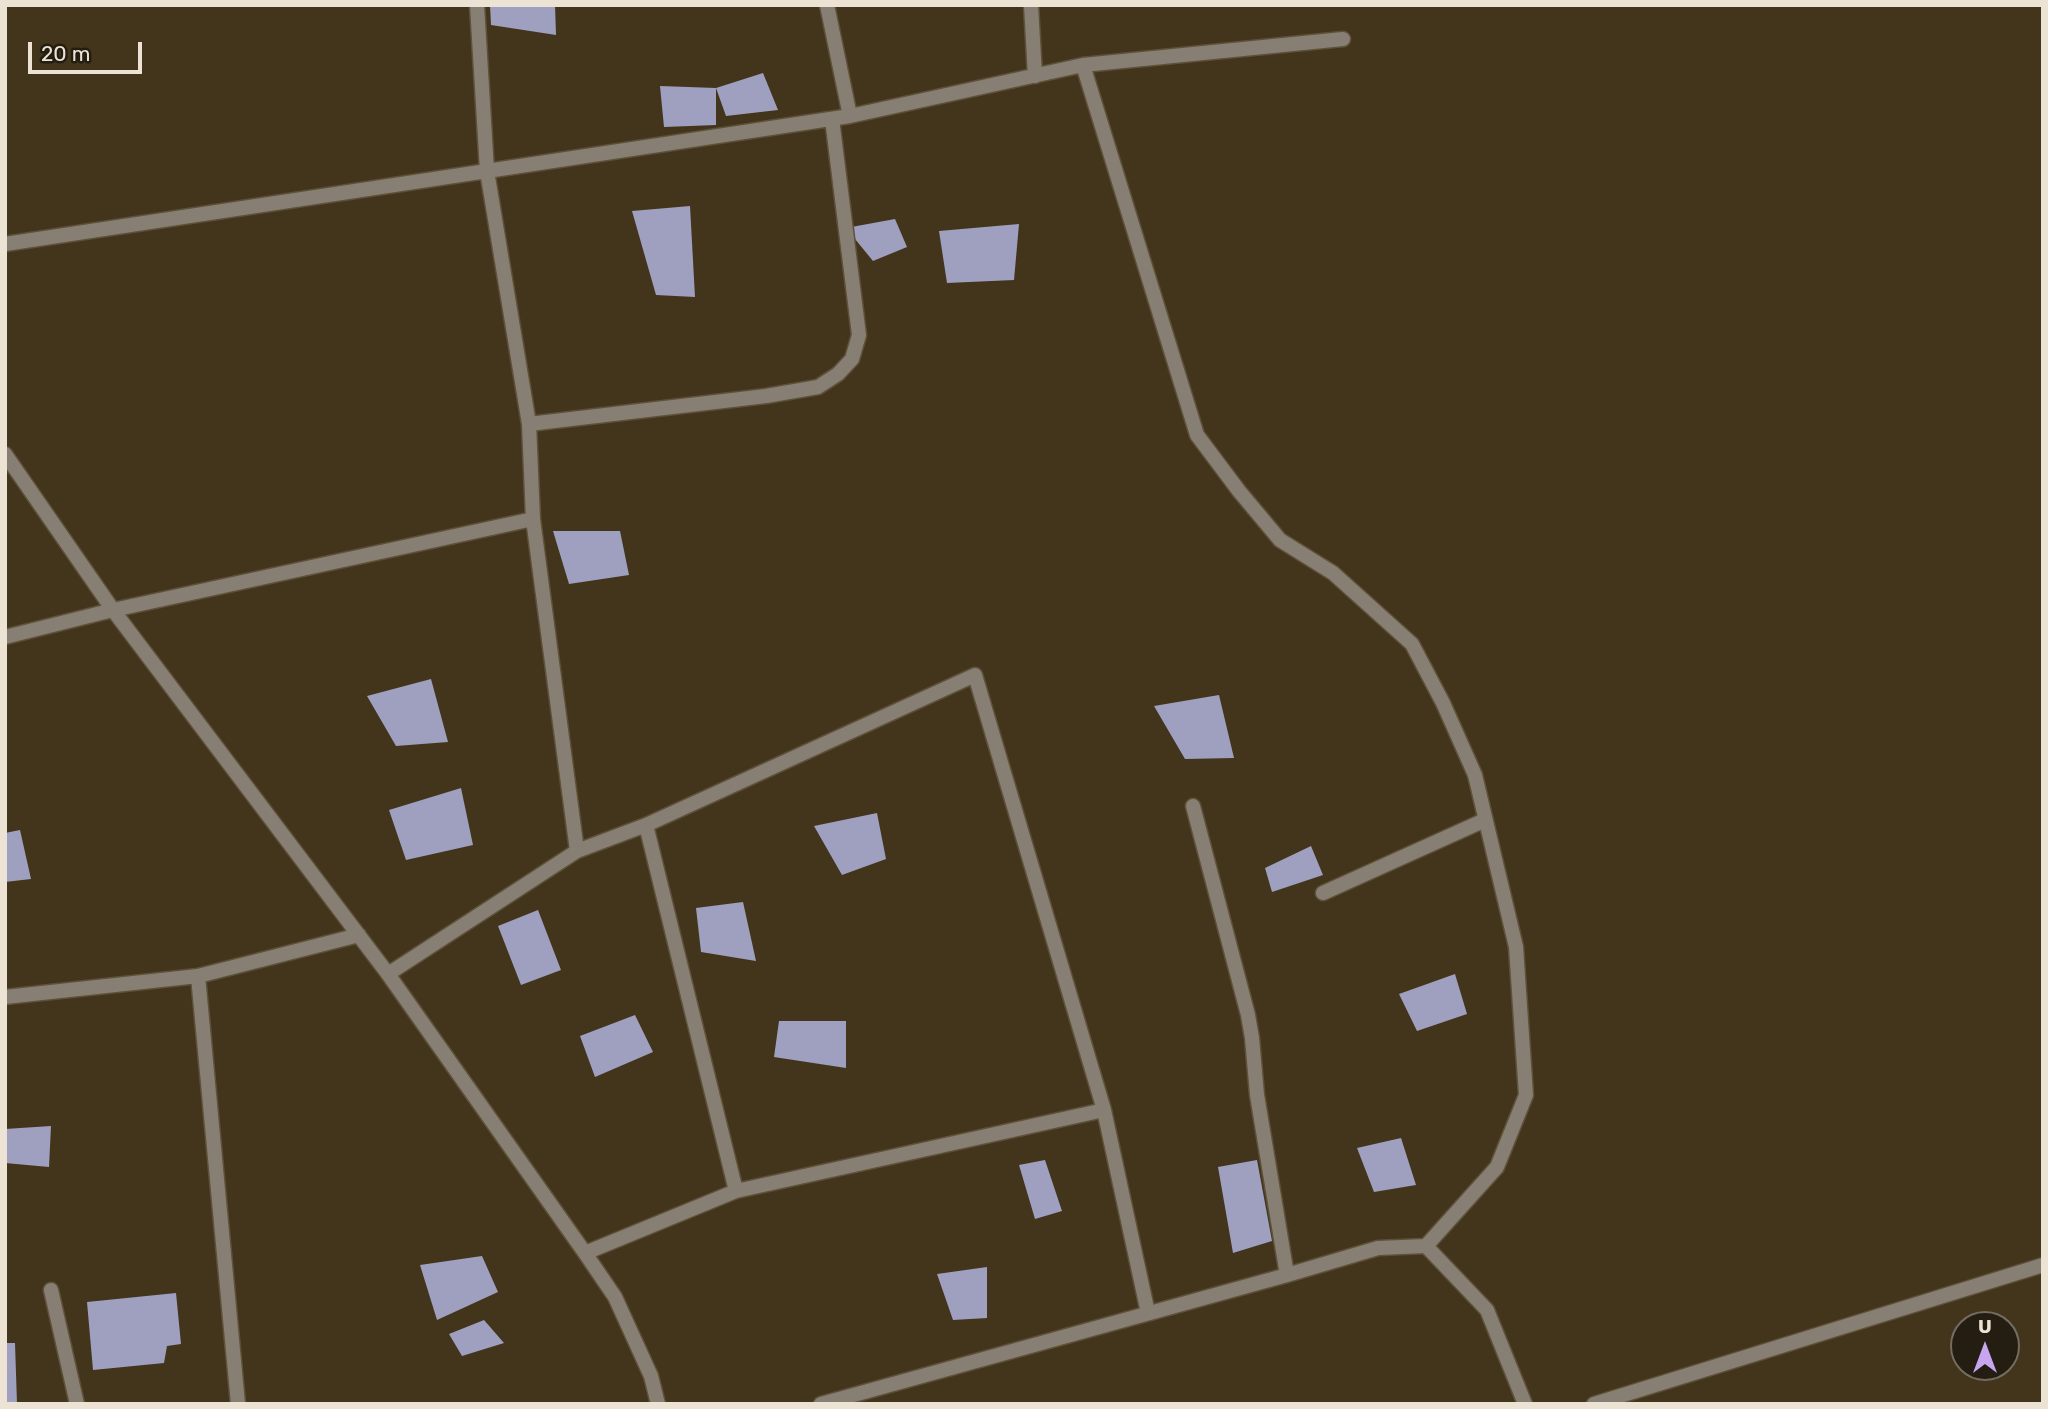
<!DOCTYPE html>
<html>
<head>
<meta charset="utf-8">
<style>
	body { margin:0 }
	#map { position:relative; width:2048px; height:1409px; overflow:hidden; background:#43351b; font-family:Rubik,sans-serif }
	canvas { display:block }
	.frame { position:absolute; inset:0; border:7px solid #ece3d4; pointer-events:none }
	.north { position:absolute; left:1950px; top:1311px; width:70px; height:70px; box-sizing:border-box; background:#241d12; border:2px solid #746c60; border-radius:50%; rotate:0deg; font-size:19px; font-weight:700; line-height:28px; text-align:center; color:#ece3d4 }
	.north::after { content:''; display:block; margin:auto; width:24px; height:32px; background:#c8a6ef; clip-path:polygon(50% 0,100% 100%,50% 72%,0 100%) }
	.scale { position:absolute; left:28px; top:42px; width:114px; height:32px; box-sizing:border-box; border:4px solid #ece3d4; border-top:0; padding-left:9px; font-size:21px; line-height:24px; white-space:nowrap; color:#ece3d4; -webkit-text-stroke:5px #241d12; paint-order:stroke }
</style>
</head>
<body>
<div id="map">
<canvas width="2048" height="1409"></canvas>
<div class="frame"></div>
<div class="north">U</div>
<div class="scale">20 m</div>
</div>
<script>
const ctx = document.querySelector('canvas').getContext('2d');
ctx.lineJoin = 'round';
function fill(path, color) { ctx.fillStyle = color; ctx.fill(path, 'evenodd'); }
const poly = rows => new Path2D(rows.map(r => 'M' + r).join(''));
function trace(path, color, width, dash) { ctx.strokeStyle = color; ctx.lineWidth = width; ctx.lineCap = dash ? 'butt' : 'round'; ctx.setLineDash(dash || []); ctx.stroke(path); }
const building = poly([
	[490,5,555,5,556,35,491,25],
	[763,73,778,110,726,116,716,88],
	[660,86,716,88,716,125,664,127],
	[690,206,695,297,656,295,632,211],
	[895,219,907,247,873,261,846,228],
	[1019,224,1014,280,947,283,939,231],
	[553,531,620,531,629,575,569,584],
	[431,679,448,742,396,746,367,696],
	[1219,695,1234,758,1185,759,1154,706],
	[461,788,473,845,406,860,389,810],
	[877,813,886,859,842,875,814,826],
	[20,830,31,879,5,882,5,833],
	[1311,846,1323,875,1272,892,1265,868],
	[743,902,756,961,701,952,696,908],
	[538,910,561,970,521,985,498,926],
	[1455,974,1467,1014,1417,1031,1399,994],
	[635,1015,653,1052,595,1077,580,1036],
	[779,1021,846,1021,846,1068,774,1057],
	[51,1126,49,1167,5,1163,5,1129],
	[1401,1138,1416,1185,1374,1192,1357,1148],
	[1045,1160,1062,1211,1035,1219,1019,1165],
	[1257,1160,1272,1241,1233,1253,1218,1167],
	[482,1256,498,1292,437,1320,420,1265],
	[987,1267,987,1318,953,1320,937,1274],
	[176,1293,181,1344,167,1346,164,1363,93,1370,87,1302],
	[484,1320,504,1343,462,1356,449,1334],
	[5,1343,15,1343,17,1404,5,1404]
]);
const minor = poly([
	[477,5,487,171,529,424,533,519,577,851],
	[827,5,850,116],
	[1031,5,1035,76],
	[1083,65,1197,435,1239,491,1280,540,1333,573,1412,644,1443,703,1475,775,1516,947,1526,1095,1497,1167,1426,1246],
	[5,244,850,116,1083,65,1343,39],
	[529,424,766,396,818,387,838,374,852,359,859,335,832,119],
	[5,454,113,610,388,974,585,1253,615,1297,651,1376,658,1404],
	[5,637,113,610,533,519],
	[1193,806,1248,1015,1252,1038,1257,1095,1287,1275],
	[646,825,736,1191],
	[1323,893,1485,820],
	[388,974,577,851,646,825,975,675,1104,1110,1148,1313],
	[198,976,238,1404],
	[5,997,198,976,359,935],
	[585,1253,736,1191,1104,1110],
	[51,1290,77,1404],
	[821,1404,1287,1275,1378,1248,1426,1246,1487,1310,1525,1404],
	[1594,1404,2043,1265]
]);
fill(building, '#9fa0bf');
trace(minor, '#5e5139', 17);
trace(minor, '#887f74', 14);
</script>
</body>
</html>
